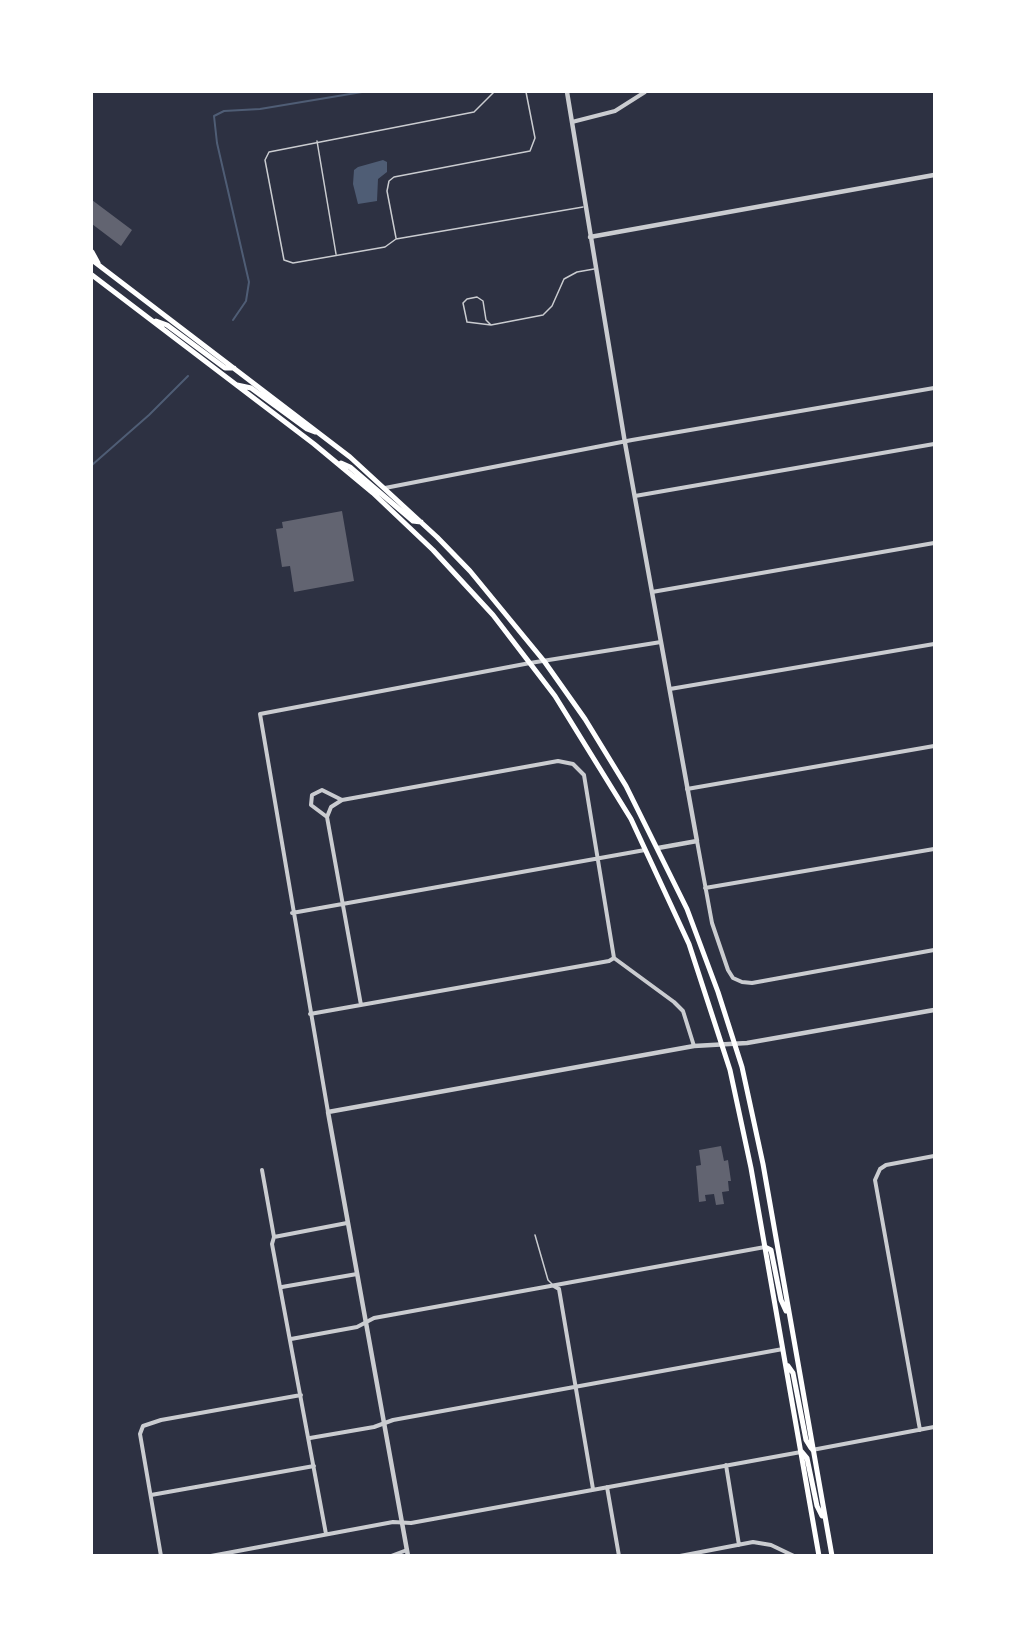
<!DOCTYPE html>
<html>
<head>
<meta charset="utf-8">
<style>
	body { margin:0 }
	#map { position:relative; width:1026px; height:1647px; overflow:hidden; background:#2d3142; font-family:"IBM Plex Sans",sans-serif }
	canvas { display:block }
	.frame { position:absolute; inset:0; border:93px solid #fff; pointer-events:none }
</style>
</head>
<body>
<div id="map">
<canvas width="1026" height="1647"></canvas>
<div class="frame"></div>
</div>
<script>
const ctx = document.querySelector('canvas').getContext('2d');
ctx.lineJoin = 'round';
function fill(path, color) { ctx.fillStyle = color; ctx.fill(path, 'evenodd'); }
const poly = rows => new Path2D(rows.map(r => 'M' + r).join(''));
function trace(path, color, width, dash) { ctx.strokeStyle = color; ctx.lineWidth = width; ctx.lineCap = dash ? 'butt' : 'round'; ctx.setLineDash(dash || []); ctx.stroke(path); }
const water = poly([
	[383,160,387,162,387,172,378,179,377,201,358,204,353,184,354,170,358,167]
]);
const stream = poly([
	[233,320,246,301,249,282,217,143,214,116,224,111,260,109,362,92],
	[92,465,149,415,188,376]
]);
const building = poly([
	[92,200,132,230,121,246,92,224],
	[342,511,354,581,294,592,290,566,282,567,276,529,283,528,282,522],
	[721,1146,724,1161,728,1160,731,1181,728,1181,729,1191,722,1192,724,1204,716,1205,714,1194,705,1195,706,1201,699,1202,696,1166,701,1165,699,1150]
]);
const service = poly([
	[494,92,474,112,269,152,265,160,284,260,293,263,385,247,396,239,583,207],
	[317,141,336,254],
	[396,238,387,191,389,181,394,177,530,151,535,138,526,92],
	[477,297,483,301,486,320,491,325,467,322,463,303,467,299,477,297],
	[491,325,543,315,552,306,564,279,577,272,594,269],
	[535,1235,548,1280,552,1284]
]);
const minor = poly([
	[572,122,615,111,645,92],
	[385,488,632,440,934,388],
	[635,496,934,444],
	[652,592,934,543],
	[670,689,934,644],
	[687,789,934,746],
	[327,817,311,805,312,795,322,790,342,800],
	[697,841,712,923,728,970,733,978,742,982,752,983,934,950],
	[705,888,934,849],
	[292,913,645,850],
	[614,958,674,1002,683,1011,694,1046],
	[361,1005,327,817,331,807,342,800,558,761,573,764,584,775,614,958],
	[310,1014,609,961,614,958],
	[328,1112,260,714,530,663,661,642],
	[262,1170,274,1237,272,1244,326,1534],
	[274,1237,347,1223],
	[554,1286,559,1289,593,1489],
	[282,1287,357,1274],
	[291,1339,357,1327,374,1318,765,1247],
	[920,1430,875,1180,880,1169,886,1165,934,1156],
	[310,1438,374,1427,393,1420,783,1349],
	[812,1450,934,1427],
	[726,1465,739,1545],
	[607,1487,619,1556],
	[151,1495,314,1466],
	[161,1556,140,1434,143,1426,161,1420,301,1395],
	[211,1556,393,1522,411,1523,801,1452],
	[391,1556,407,1550],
	[680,1556,753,1542,771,1545,794,1556]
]);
const tertiary = poly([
	[567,92,625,443,697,841,658,848],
	[590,237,934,175],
	[408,1556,328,1112,694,1046,747,1043,934,1010]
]);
const primary = poly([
	[92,252,98,263],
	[92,260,350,457,437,537,470,571,544,661,585,719,626,786,687,909,718,992,742,1067,763,1164,832,1556],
	[92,275,314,444,373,493,433,550,493,615,555,696,631,819,689,944,730,1070,751,1168,819,1556],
	[156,321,167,325,225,368,234,368],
	[237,385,251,388,307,429,315,432],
	[341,463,350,467,413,521,421,522],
	[765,1247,771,1250,781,1300,786,1311],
	[788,1366,793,1373,806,1440,811,1448],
	[802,1452,807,1458,817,1506,822,1516]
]);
fill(water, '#4f5d75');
trace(stream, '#4f5d75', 2);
fill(building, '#626471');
trace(service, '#caccd0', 1.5);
trace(minor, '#caccd0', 4);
trace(tertiary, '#caccd0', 4.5);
trace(primary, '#fff', 5);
</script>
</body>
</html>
